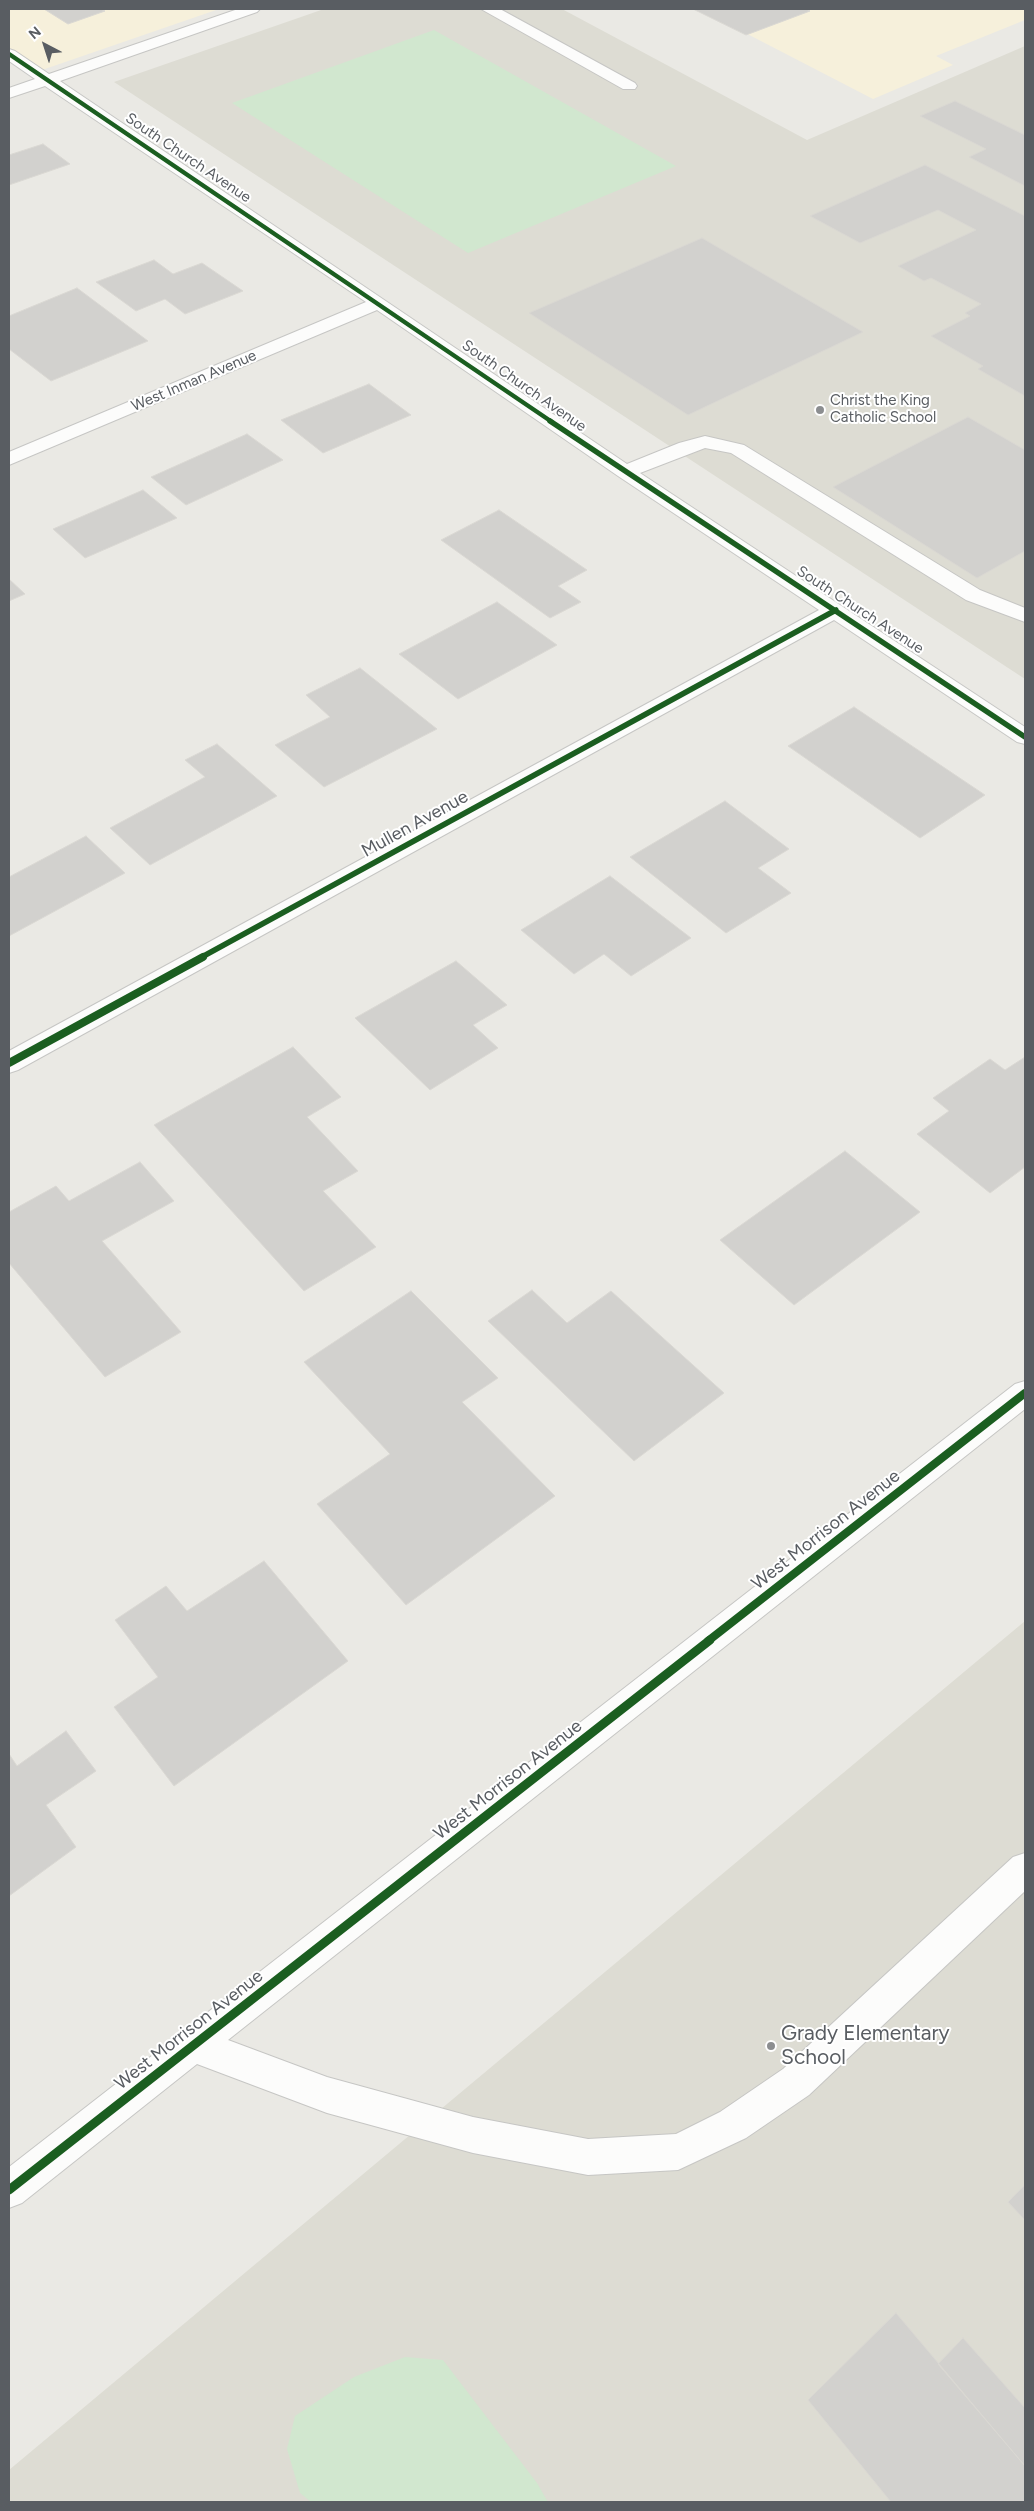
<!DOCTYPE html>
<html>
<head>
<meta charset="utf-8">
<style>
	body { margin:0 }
	#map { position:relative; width:1034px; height:2511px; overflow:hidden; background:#eae9e4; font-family:Figtree,sans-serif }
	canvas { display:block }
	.frame { position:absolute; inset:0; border:10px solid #595d62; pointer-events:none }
	.north { position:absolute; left:20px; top:20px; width:50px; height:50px; -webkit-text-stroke:4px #fff; paint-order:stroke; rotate:320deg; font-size:14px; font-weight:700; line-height:20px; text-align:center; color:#595d62 }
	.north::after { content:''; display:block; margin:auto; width:18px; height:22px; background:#595d62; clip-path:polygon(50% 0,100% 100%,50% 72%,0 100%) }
</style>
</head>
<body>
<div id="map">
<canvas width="1034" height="2511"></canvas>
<div class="frame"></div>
<div class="north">N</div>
</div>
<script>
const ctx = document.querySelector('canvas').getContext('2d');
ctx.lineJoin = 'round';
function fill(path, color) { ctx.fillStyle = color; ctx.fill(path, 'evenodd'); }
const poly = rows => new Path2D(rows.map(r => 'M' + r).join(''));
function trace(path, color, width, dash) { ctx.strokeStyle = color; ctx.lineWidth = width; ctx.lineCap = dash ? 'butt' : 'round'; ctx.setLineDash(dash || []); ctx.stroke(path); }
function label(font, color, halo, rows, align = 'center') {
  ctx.font = font + ' Figtree,sans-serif'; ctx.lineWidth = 4; ctx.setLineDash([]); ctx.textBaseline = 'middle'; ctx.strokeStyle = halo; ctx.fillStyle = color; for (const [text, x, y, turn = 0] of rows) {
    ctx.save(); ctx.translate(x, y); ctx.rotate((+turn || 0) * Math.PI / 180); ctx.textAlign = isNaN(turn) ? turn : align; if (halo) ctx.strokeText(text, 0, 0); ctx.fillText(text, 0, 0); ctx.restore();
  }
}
const commercial = poly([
	[9,9,219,9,42,70,9,48],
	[699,9,1025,9,1025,20,936,56,953,65,873,99]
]);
const education = poly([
	[324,9,562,9,807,140,1025,46,1025,679,114,82],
	[1025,1621,1025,2502,9,2502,9,2470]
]);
const green = poly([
	[434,30,676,166,468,253,232,103],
	[405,2357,443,2360,537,2483,548,2502,311,2502,300,2493,287,2449,295,2416,354,2377]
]);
const building = poly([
	[44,9,100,9,105,11,68,24,44,9],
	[693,9,806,9,810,11,746,35,693,9],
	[955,101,1025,135,1025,186,969,157,986,149,920,116,955,101],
	[43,144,70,164,9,185,9,155,43,144],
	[925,165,1025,216,1025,396,978,369,983,366,931,336,970,316,965,313,981,304,931,278,924,281,898,266,976,230,938,210,860,243,810,216,925,165],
	[702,238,863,332,688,415,529,313,702,238],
	[154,260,173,274,202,263,243,291,185,314,165,299,136,311,96,282,154,260],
	[77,288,148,341,51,381,9,349,9,316,77,288],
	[369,384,411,415,323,453,281,420,369,384],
	[968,417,1025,450,1025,551,977,578,833,487,968,417],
	[247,434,283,460,186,505,151,477,247,434],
	[143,490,177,518,85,558,53,529,143,490],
	[499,510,587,570,558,586,581,602,550,618,441,540,499,510],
	[9,579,25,594,9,601,9,579],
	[497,602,557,645,458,699,399,654,497,602],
	[360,668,437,729,324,787,275,745,330,717,306,695,360,668],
	[854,707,985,795,920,838,788,746,854,707],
	[217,744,277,796,150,865,110,828,205,777,185,760,217,744],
	[725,801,789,849,758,868,791,893,726,933,630,857,725,801],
	[86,836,125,873,9,936,9,877,86,836],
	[610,876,691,938,631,976,604,954,574,974,521,930,610,876],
	[456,961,507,1005,473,1025,498,1048,430,1090,355,1018,456,961],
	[293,1047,341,1097,307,1117,358,1171,323,1191,376,1247,304,1291,154,1125,293,1047],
	[1025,1057,1025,1167,990,1193,917,1134,949,1111,933,1098,990,1059,1005,1070,1025,1057],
	[845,1151,920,1212,794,1305,720,1240,845,1151],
	[140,1162,174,1201,102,1241,181,1332,105,1377,9,1263,9,1212,56,1186,69,1201,140,1162],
	[532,1290,567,1323,611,1291,724,1393,634,1461,488,1321,532,1290],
	[411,1291,498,1378,462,1402,555,1496,406,1605,317,1504,390,1454,304,1362,411,1291],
	[264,1561,348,1661,174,1786,114,1707,158,1677,115,1620,166,1586,187,1611,264,1561],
	[66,1731,96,1771,46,1805,76,1847,9,1896,9,1754,17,1766,66,1731],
	[1025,2185,1025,2220,1008,2202,1025,2185],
	[896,2313,1025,2466,1025,2502,891,2502,808,2400,896,2313],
	[963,2338,1025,2408,1025,2466,938,2364,963,2338]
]);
const minor = poly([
	[238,9,260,9,257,12,60,81,627,464,679,443,705,436,744,445,980,590,1025,608,1025,622,966,600,731,453,705,448,640,473,1025,727,1025,744,1017,742,834,620,18,1070,9,1073,9,1051,819,610,618,476,377,310,9,465,9,452,366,302,45,86,9,98,9,88,35,79,9,61,9,49,15,51,49,74,238,9],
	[481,9,500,9,635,83,637,86,635,89,623,89,481,9],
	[1025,1381,1025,1409,228,2040,327,2077,473,2117,588,2139,676,2134,720,2112,783,2069,1013,1857,1025,1853,1025,1891,809,2095,746,2138,678,2170,588,2175,473,2153,327,2113,197,2064,22,2203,9,2208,9,2167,1015,1384,1025,1381]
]);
const cyclewayFar3 = poly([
	[9,54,552,422]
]);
const cyclewayFar2 = poly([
	[550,421,1025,737],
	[200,958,836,610]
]);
const cyclewayFar1 = poly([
	[9,1063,203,957],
	[708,1641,1025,1393]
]);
const cycleway = poly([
	[9,2190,710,1640]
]);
const markers = [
	[820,410,5,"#8c8e90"],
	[771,2046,5,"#8c8e90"]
];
const farStreetnames = [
	["South Church Avenue",188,158,34],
	["West Inman Avenue",194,381,-23],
	["South Church Avenue",524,386,35],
	["South Church Avenue",860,610,33]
];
const farPoinames = [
	["Christ the King",830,401],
	["Catholic School",830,418]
];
const streetNames = [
	["Mullen Avenue",415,824,-29],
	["West Morrison Avenue",826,1530,-38],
	["West Morrison Avenue",508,1780,-38],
	["West Morrison Avenue",189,2030,-38]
];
const nearPoinames = [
	["Grady Elementary",781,2034],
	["School",781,2058]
];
fill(commercial, '#f6f0db');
fill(education, '#dddcd3');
fill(green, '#d1e7cf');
fill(building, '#d2d1ce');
trace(building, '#dad8d3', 1);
trace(minor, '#c6c6c4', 2);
fill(minor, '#fcfcfb');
trace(cyclewayFar3, '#1b5e20', 4.5);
trace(cyclewayFar2, '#1b5e20', 5.5);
trace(cyclewayFar1, '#1b5e20', 8);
trace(cycleway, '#1b5e20', 9);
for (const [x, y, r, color] of markers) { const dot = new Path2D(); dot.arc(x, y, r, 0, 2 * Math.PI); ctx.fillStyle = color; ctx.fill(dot); trace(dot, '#fff', 2); }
label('15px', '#595d62', '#fff', farStreetnames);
label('15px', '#595d62', '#fff', farPoinames, 'left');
label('18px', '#595d62', '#fff', streetNames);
label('21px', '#595d62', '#fff', nearPoinames, 'left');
</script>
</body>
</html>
